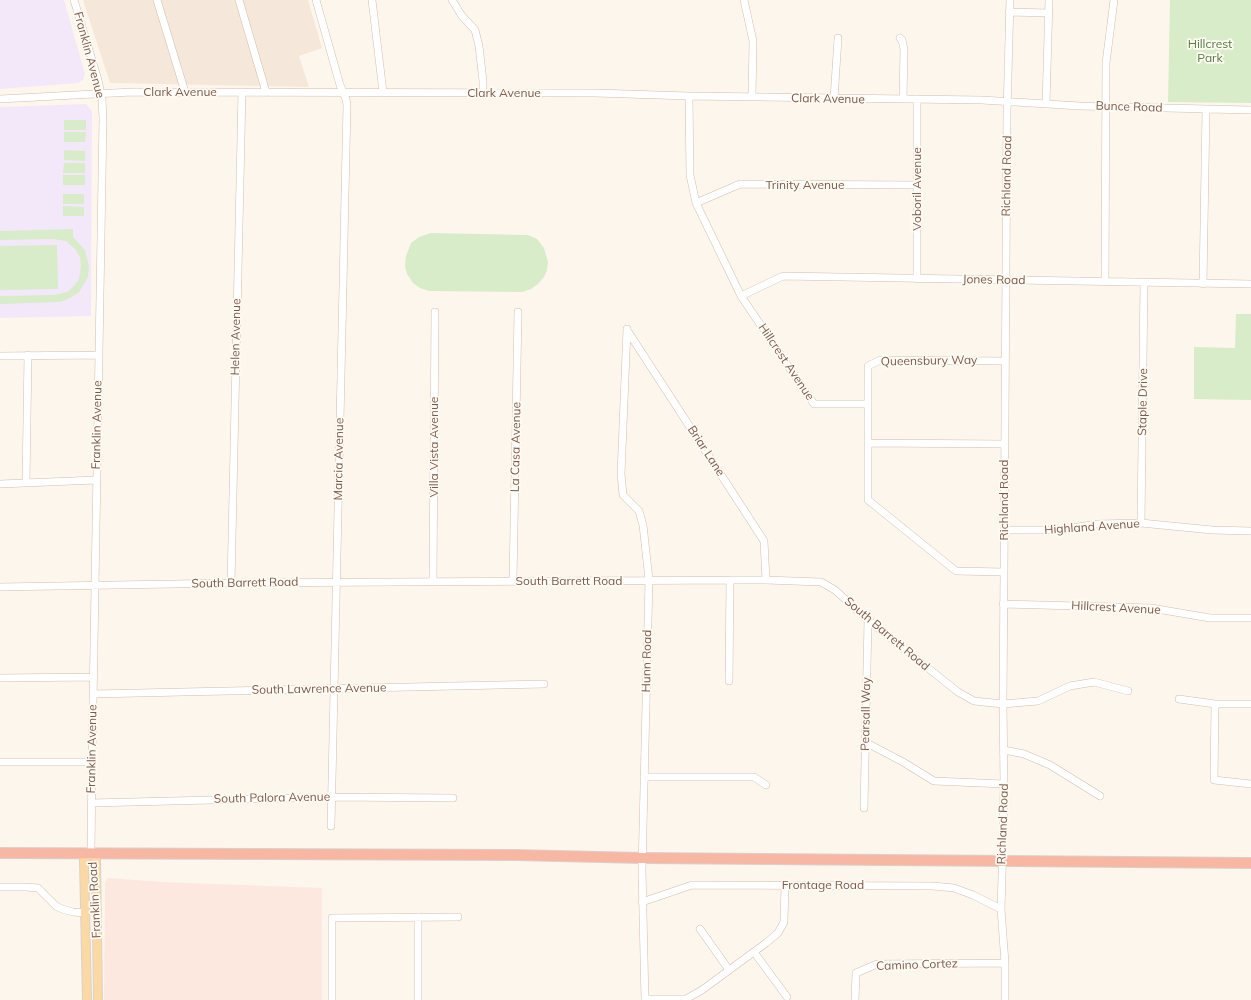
<!DOCTYPE html>
<html>
<head>
<meta charset="utf-8">
<style>
	body { margin:0 }
	canvas { display:block; background:#fdf6ec }
</style>
</head>
<body>
<canvas width="1251" height="1000"></canvas>
<script>
const ctx = document.querySelector('canvas').getContext('2d');
ctx.lineJoin = 'round';
function fill(path, color) { ctx.fillStyle = color; ctx.fill(path, 'evenodd'); }
const poly = rows => new Path2D(rows.map(r => 'M' + r).join(''));
function trace(path, color, width, dash) { ctx.strokeStyle = color; ctx.lineWidth = width; ctx.lineCap = dash ? 'butt' : 'round'; ctx.setLineDash(dash || []); ctx.stroke(path); }
function label(font, color, halo, rows, align = 'center') {
  ctx.font = font + ' Mulish,sans-serif'; ctx.lineWidth = 3.5; ctx.setLineDash([]); ctx.textBaseline = 'middle'; ctx.strokeStyle = halo; ctx.fillStyle = color; for (const [text, x, y, turn = 0] of rows) {
    ctx.save(); ctx.translate(x, y); ctx.rotate((+turn || 0) * Math.PI / 180); ctx.textAlign = isNaN(turn) ? turn : align; if (halo) ctx.strokeText(text, 0, 0); ctx.fillText(text, 0, 0); ctx.restore();
  }
}
const residential = poly([
	[83,0,308,0,322,48,299,56,309,87,110,83]
]);
const commercial = poly([
	[108,878,163,882,322,888,322,1000,104,1000,105,882]
]);
const education = poly([
	[0,0,64,0,85,74,83,80,78,83,0,89],
	[86,104,92,111,91,316,0,318,0,107]
]);
const green = poly([
	[1170,0,1251,0,1251,103,1168,102],
	[64,120,86,120,86,130,64,130],
	[64,132,86,132,85,142,64,142],
	[64,150,85,151,85,161,64,160],
	[64,163,85,163,85,173,63,173],
	[63,175,85,175,85,185,63,185],
	[63,194,84,194,84,204,63,204],
	[63,206,84,207,84,216,63,216],
	[73,229,73,237,85,250,89,266,88,277,79,292,70,298,60,302,0,304,0,296,54,295,67,292,74,286,79,279,81,266,80,257,76,250,66,241,53,239,0,240,0,231],
	[431,233,528,235,537,239,544,248,548,262,547,270,544,277,538,284,531,289,522,292,429,291,420,288,413,283,407,274,405,266,406,256,411,243,419,237],
	[57,245,58,289,0,290,0,246],
	[1236,314,1251,314,1251,400,1194,399,1194,347,1235,348]
]);
const minor = poly([
	[74,0,98,80,102,99,103,119,92,762,91,853],
	[157,0,185,92],
	[239,0,266,92],
	[316,0,340,85,346,99,347,105,331,826],
	[372,0,383,92],
	[452,0,462,16,475,30,479,46,483,81,483,93],
	[744,0,753,41,752,97],
	[1009,12,1048,13],
	[900,38,902,40,904,49,903,99],
	[689,96,690,175,696,203,741,296,814,404,868,404],
	[0,99,132,92,595,93,689,96,982,100,1080,106,1251,110],
	[834,99,838,38],
	[917,99,917,279],
	[1046,104,1049,0],
	[696,203,740,184,917,185],
	[1105,282,1106,63,1114,0],
	[1203,284,1206,110],
	[741,296,783,276,1251,284],
	[627,329,621,474,623,495,639,511,643,525,649,580,642,870,645,1000],
	[627,330,764,541,766,580],
	[0,356,99,355],
	[868,443,1005,444],
	[26,483,28,355],
	[0,484,96,480],
	[1141,523,1144,282],
	[1004,530,1059,530,1097,524,1141,523,1212,530,1251,531],
	[1004,572,956,571,868,500,868,366,880,360,1005,361],
	[433,581,435,312],
	[513,581,518,312],
	[231,583,242,92],
	[0,587,231,583,730,580,766,580,821,582,835,590,868,620,958,692,974,701,1003,704,1038,701,1070,686,1094,682,1128,691],
	[1003,604,1151,608,1210,618,1251,618],
	[0,678,94,677],
	[729,681,730,580],
	[93,694,544,684],
	[1179,699,1215,704,1251,704],
	[1215,704,1214,780,1251,784],
	[865,742,903,762,934,781,1004,784],
	[1004,750,1024,754,1050,765,1100,796],
	[0,762,92,762],
	[644,777,754,777,766,785],
	[91,803,332,797,453,798],
	[864,808,868,620],
	[0,887,26,887,38,888,56,906,62,909,73,912,85,913],
	[642,902,692,885,933,886,954,888,973,895,1001,909],
	[418,917,418,1000],
	[700,929,729,970],
	[754,952,787,997],
	[645,999,686,999,702,990,766,943,778,933,784,922,785,885],
	[332,1000,332,918,458,917],
	[855,1000,856,973,877,964,1005,963],
	[1005,1000,1005,963,1001,909,1002,876,1004,784,1003,704,1004,572,1007,113,1010,0]
]);
const major = poly([
	[87,1000,84,860,91,853,96,860,98,1000]
]);
const highway = poly([
	[0,853,515,855,642,858,1251,863]
]);
const parkNames = [
	["Hillcrest",1210,44],
	["Park",1210,58]
];
const streetNames = [
	["Franklin Avenue",89,55,75],
	["Clark Avenue",180,92],
	["Clark Avenue",504,93],
	["Clark Avenue",828,99,1],
	["Bunce Road",1129,107,2],
	["Richland Road",1007,176,-89],
	["Trinity Avenue",805,185],
	["Voboril Avenue",917,189,-90],
	["Jones Road",994,280,1],
	["Helen Avenue",236,337,-89],
	["Queensbury Way",929,361,-1],
	["Hillcrest Avenue",786,362,56],
	["Staple Drive",1143,402,-89],
	["Franklin Avenue",97,425,-89],
	["Villa Vista Avenue",434,447,-90],
	["La Casa Avenue",516,447,-89],
	["Briar Lane",706,451,57],
	["Marcia Avenue",339,459,-89],
	["Richland Road",1004,500,-90],
	["Highland Avenue",1092,527,-4],
	["South Barrett Road",569,581],
	["South Barrett Road",245,583,-1],
	["Hillcrest Avenue",1116,608,3],
	["South Barrett Road",887,634,40],
	["Hunn Road",647,661,-89],
	["South Lawrence Avenue",319,689,-1],
	["Pearsall Way",866,714,-89],
	["Franklin Avenue",92,749,-89],
	["South Palora Avenue",272,798,-1],
	["Richland Road",1003,824,-88],
	["Frontage Road",823,885],
	["Franklin Road",95,900,-93],
	["Camino Cortez",917,965,-2]
];
fill(residential, '#f5e8da');
fill(commercial, '#fde8e0');
fill(education, '#f3e8fa');
fill(green, '#d8ecc9');
trace(minor, '#d1beb0', 8);
trace(major, '#dad1cd', 10);
trace(highway, '#dad1cd', 12);
trace(minor, '#fff', 7);
trace(major, '#fbd9a5', 8);
trace(highway, '#f7b7a3', 10);
label('12px', '#537a41', '#fffaf3', parkNames);
label('12px', '#7a5c4d', '#fffaf3', streetNames);
</script>
</body>
</html>
